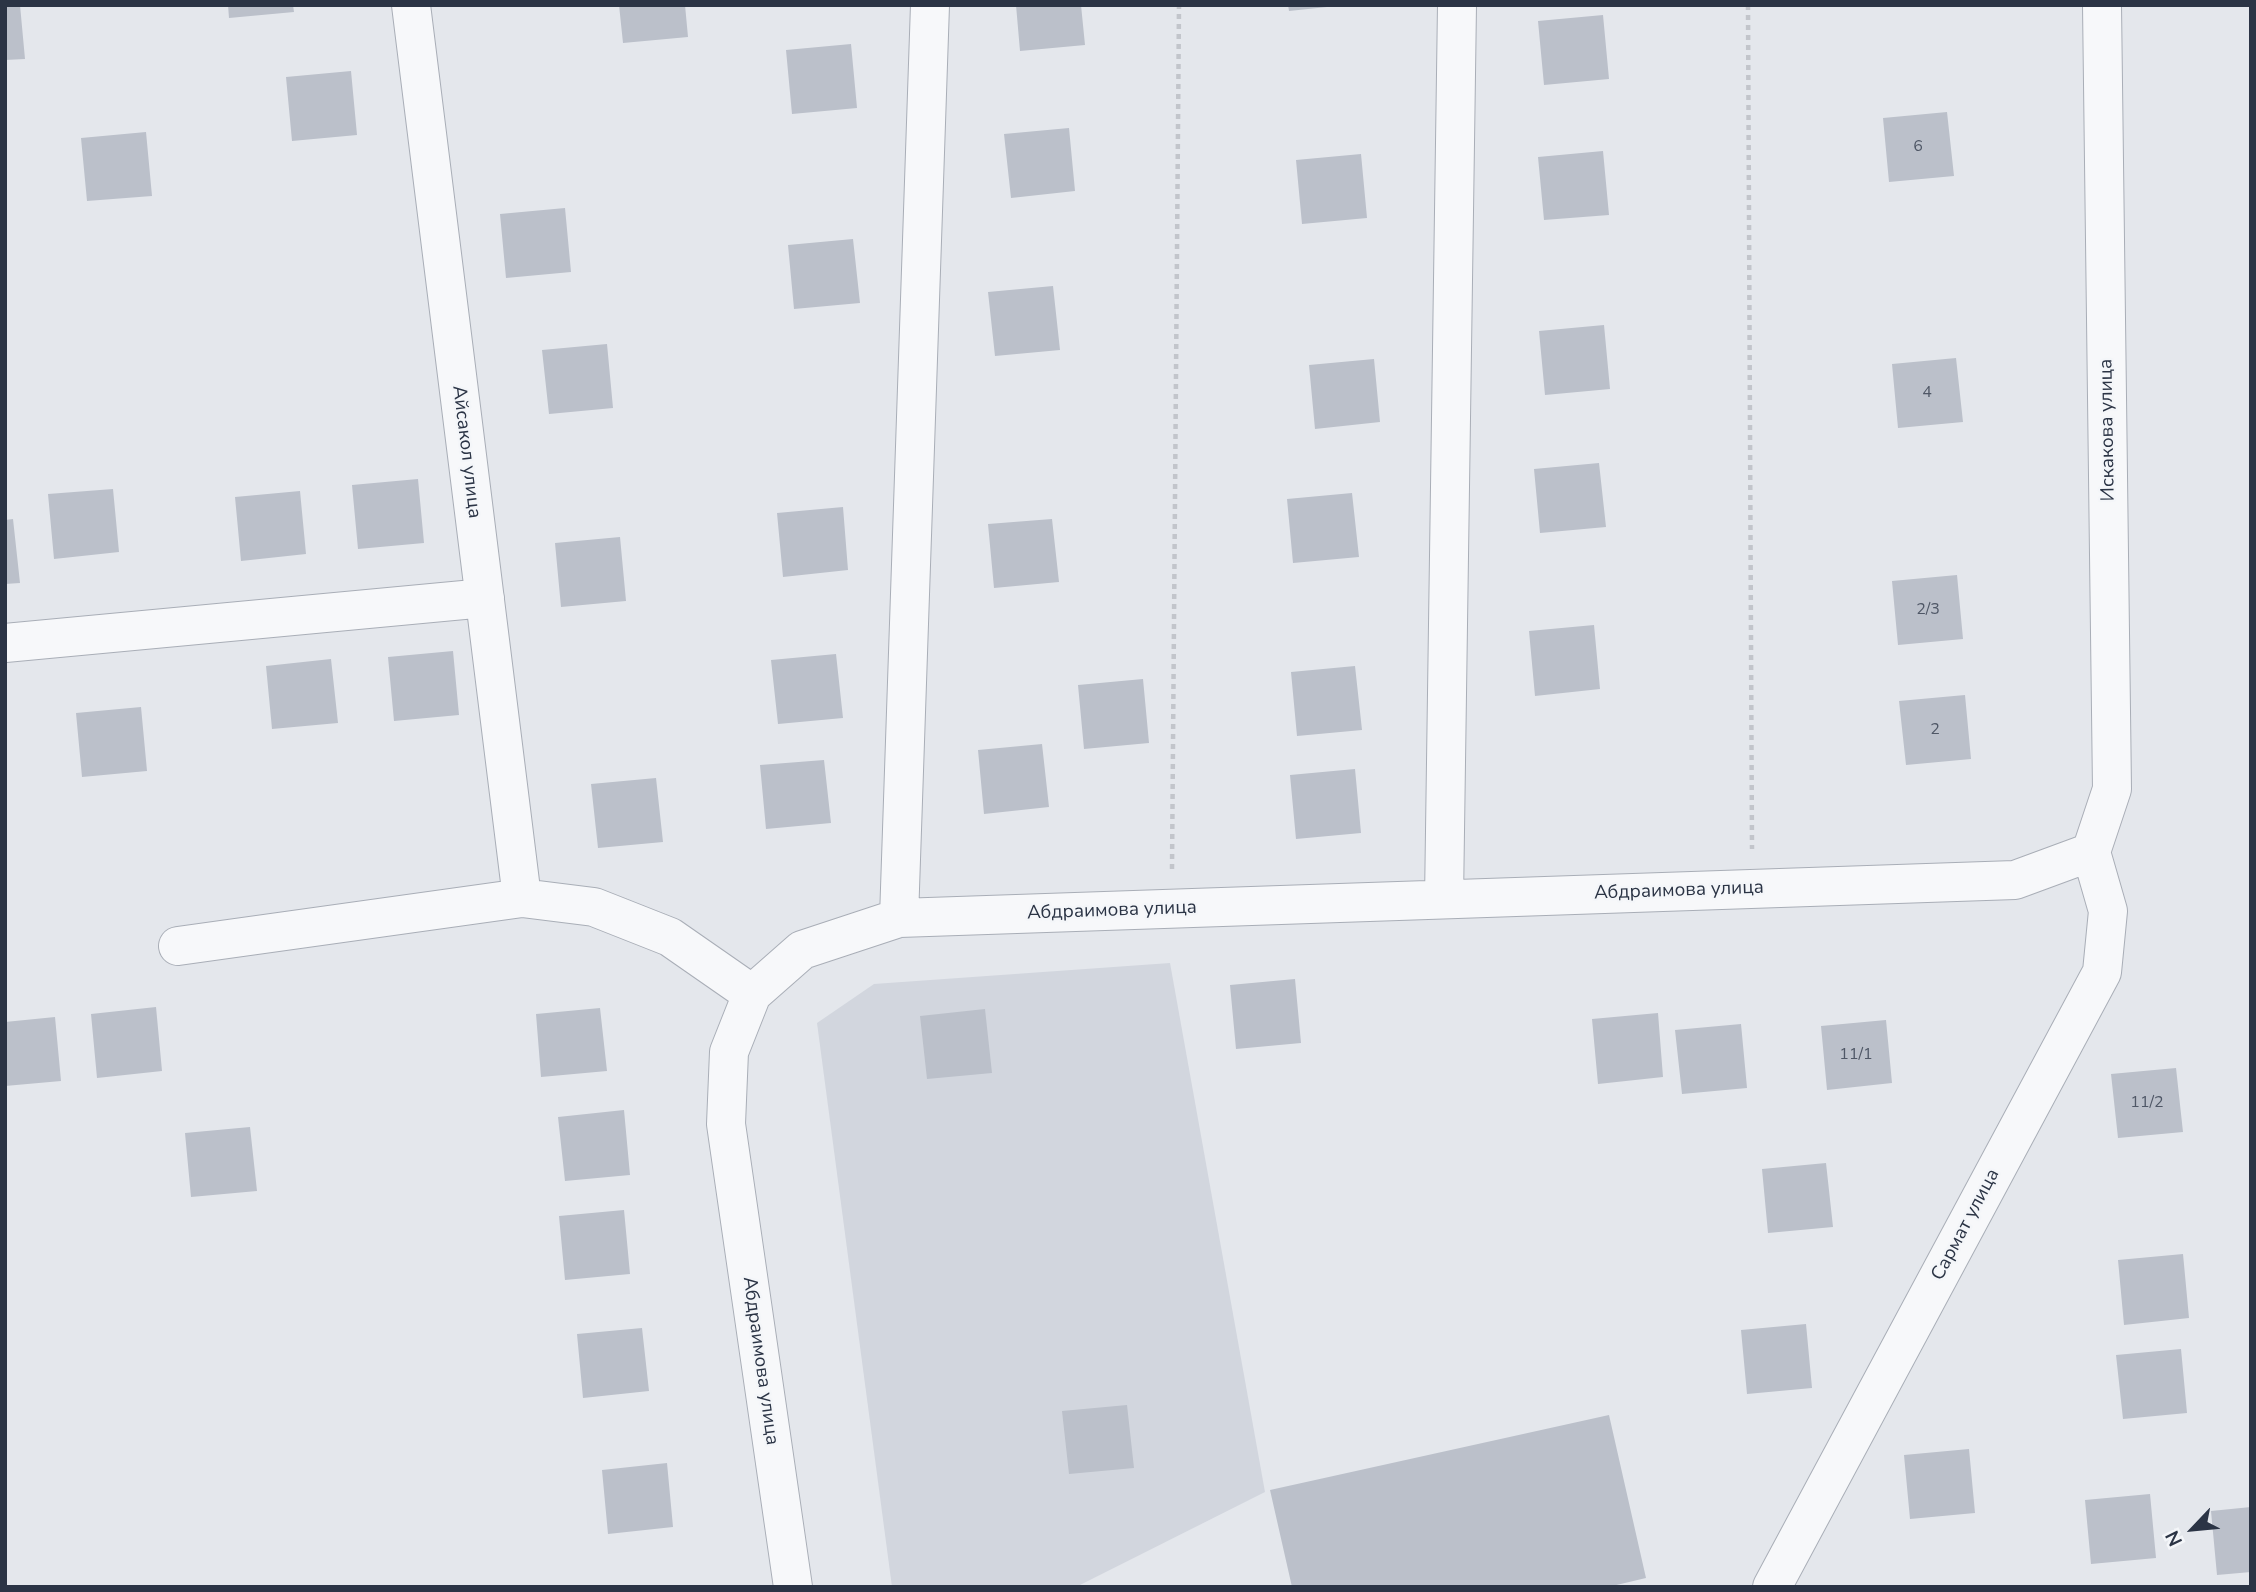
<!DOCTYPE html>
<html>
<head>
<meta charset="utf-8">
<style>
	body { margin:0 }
	#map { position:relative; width:2256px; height:1592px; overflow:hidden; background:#e4e7ec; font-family:"Nunito Sans",sans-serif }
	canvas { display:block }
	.frame { position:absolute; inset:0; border:7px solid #2b3445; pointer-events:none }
	.north { position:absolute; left:2158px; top:1494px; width:70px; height:70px; -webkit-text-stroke:5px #f4f6f9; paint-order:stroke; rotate:244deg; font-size:19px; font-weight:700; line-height:28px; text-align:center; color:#2b3445 }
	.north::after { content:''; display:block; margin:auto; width:24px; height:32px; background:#2b3445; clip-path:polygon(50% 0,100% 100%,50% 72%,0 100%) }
</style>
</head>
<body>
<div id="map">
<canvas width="2256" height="1592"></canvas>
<div class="frame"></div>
<div class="north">N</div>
</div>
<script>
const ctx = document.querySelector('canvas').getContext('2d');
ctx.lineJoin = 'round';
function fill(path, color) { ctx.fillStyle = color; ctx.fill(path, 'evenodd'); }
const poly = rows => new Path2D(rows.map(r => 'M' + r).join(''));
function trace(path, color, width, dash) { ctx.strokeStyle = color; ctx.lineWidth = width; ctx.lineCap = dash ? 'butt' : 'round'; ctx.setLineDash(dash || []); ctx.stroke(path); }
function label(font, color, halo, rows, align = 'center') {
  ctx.font = font + ' "Nunito Sans",sans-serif'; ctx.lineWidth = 5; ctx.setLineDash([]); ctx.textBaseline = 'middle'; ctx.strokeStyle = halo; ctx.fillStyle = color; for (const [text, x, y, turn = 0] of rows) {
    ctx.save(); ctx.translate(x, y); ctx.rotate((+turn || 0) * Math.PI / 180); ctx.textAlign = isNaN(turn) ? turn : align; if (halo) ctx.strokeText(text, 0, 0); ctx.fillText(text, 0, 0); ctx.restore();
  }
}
const built = poly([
	[1170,963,1265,1492,1076,1587,892,1587,817,1023,874,984]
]);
const building = poly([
	[5,5,20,5,25,59,5,60],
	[228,5,293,5,294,12,229,18],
	[619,5,685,5,688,37,623,43],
	[1016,5,1081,5,1085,45,1020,51],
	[1288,5,1327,5,1327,7,1289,11],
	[1603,15,1609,79,1544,85,1538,21],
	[851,44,857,108,792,114,786,50],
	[351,71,357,135,292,141,286,77],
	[1947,112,1954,176,1889,182,1883,118],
	[1069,128,1075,191,1011,198,1004,134],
	[146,132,152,196,87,201,81,138],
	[1603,151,1609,215,1544,220,1538,157],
	[1361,154,1367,218,1302,224,1296,160],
	[565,208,571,272,506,278,500,214],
	[853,239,860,303,794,309,788,245],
	[1053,286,1060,350,995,356,988,292],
	[1604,325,1610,389,1545,395,1539,331],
	[607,344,613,408,549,414,542,350],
	[1956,358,1963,422,1898,428,1892,364],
	[1374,359,1380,422,1315,429,1309,365],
	[1599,463,1606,527,1540,533,1534,469],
	[418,479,424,543,358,549,352,485],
	[113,489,119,552,54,559,48,494],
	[300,491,306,554,241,561,235,497],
	[1352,493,1359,557,1293,563,1287,499],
	[843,507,848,570,783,577,777,513],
	[13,519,20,583,5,584,5,520],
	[1052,519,1059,582,994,588,988,524],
	[620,537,626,601,561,607,555,543],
	[1957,575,1963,639,1898,645,1892,581],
	[1594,625,1600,689,1535,696,1529,631],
	[453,651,459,715,394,721,388,657],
	[836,654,843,718,778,724,771,660],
	[331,659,338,723,272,729,266,666],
	[1355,666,1362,730,1297,736,1291,672],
	[1143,679,1149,743,1084,749,1078,685],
	[1965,695,1971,759,1906,765,1899,701],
	[141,707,147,771,82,777,76,713],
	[1042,744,1049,807,984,814,978,750],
	[824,760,831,823,766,829,760,765],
	[1355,769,1361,833,1296,839,1290,775],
	[656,778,663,842,598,848,591,784],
	[1295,979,1301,1043,1236,1049,1230,985],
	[156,1007,162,1071,97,1078,91,1014],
	[600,1008,607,1071,541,1077,536,1014],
	[985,1009,992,1073,927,1079,920,1016],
	[1658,1013,1663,1077,1598,1084,1592,1019],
	[55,1017,61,1081,5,1086,5,1022],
	[1886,1020,1892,1083,1827,1090,1821,1026],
	[1741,1024,1747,1088,1682,1094,1675,1030],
	[2176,1068,2183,1132,2118,1138,2111,1074],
	[624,1110,630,1175,565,1181,558,1117],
	[250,1127,257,1191,191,1197,185,1133],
	[1826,1163,1833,1227,1768,1233,1762,1169],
	[624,1210,630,1274,565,1280,559,1216],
	[2183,1254,2189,1318,2124,1325,2118,1260],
	[1806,1324,1812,1388,1747,1394,1741,1330],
	[642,1328,649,1391,583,1398,577,1334],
	[2181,1349,2187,1413,2123,1419,2116,1355],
	[1127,1405,1134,1468,1069,1474,1062,1411],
	[1609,1415,1646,1578,1608,1587,1292,1587,1270,1490],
	[1969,1449,1975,1513,1910,1519,1904,1455],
	[667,1463,673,1527,608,1534,602,1470],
	[2150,1494,2156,1558,2091,1564,2085,1500],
	[2251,1507,2251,1572,2217,1575,2211,1511]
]);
const path = poly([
	[1748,5,1752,849],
	[1172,869,1179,5]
]);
const minor = poly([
	[411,5,522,898],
	[5,643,485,598],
	[2091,852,2112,789,2102,5],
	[1444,899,1457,5],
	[899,918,930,5],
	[178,946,522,898,594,907,670,937,752,994],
	[793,1587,726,1124,729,1052,752,994,802,950,899,918,2015,880,2091,852],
	[1772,1587,2102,972,2108,911,2091,852]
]);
const numberNames = [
	["6",1918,147],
	["4",1927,393],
	["2/3",1928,610],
	["2",1935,730],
	["11/1",1856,1055],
	["11/2",2147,1103]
];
const streetNames = [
	["Искакова улица",2108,430,-91],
	["Айсакол улица",466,452,83],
	["Абдраимова улица",1679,891,-2],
	["Абдраимова улица",1112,911,-2],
	["Сармат улица",1966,1225,-62],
	["Абдраимова улица",760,1361,82]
];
fill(built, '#d2d6de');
fill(building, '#bbc0ca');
trace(minor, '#a9aeb7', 40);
trace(path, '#c2c5cb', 4.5, [5, 5]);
trace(minor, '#f7f8fa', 38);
label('16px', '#4f5766', null, numberNames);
label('19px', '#2b3445', '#f4f6f9', streetNames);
</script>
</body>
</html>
